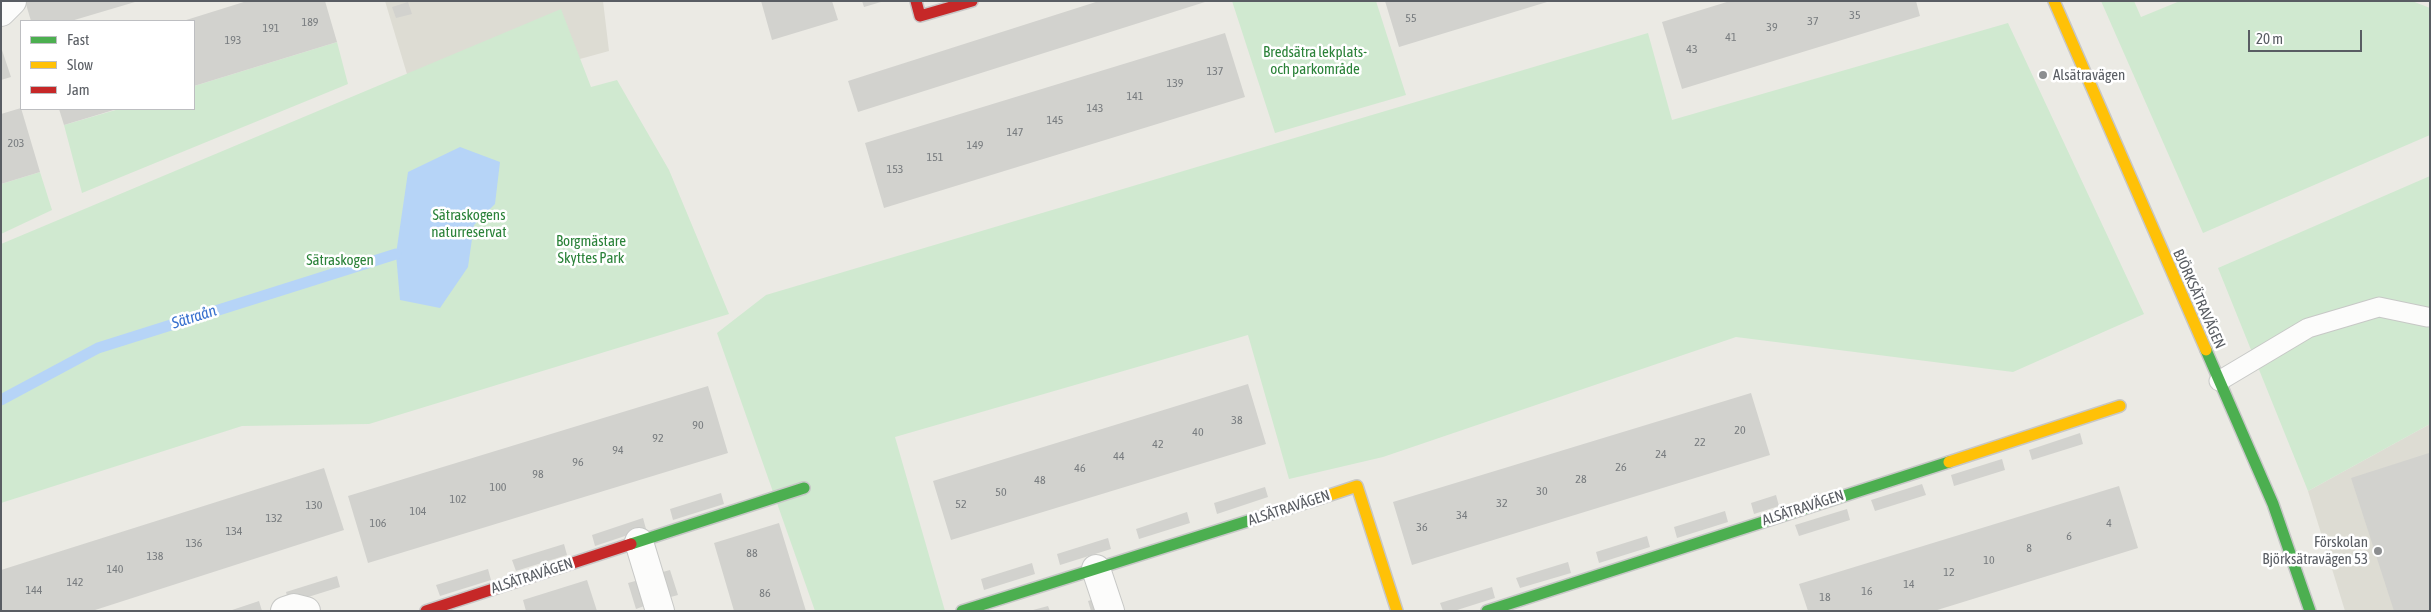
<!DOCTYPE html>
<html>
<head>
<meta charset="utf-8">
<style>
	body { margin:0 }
	#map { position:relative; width:2431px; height:612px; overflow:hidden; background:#ebeae4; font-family:"Asap Condensed",sans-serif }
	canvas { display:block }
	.frame { position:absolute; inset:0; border:2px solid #595d63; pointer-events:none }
	.legend { position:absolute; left:20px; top:20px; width:175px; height:90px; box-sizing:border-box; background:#fff; border:1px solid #bdbec1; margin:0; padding:6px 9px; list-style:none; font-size:15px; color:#595d63 }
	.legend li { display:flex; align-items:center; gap:10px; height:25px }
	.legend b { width:25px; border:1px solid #bdbec1 }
	.scale { position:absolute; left:2248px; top:30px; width:114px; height:22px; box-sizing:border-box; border:2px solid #595d63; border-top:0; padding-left:6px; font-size:15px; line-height:18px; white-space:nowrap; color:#595d63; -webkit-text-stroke:4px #fff; paint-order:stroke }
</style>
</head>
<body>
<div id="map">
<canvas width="2431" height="612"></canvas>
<div class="frame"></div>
<ul class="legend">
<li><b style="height:6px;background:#4caf50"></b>Fast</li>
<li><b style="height:6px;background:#ffc107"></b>Slow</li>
<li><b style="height:6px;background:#c62828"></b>Jam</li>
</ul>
<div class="scale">20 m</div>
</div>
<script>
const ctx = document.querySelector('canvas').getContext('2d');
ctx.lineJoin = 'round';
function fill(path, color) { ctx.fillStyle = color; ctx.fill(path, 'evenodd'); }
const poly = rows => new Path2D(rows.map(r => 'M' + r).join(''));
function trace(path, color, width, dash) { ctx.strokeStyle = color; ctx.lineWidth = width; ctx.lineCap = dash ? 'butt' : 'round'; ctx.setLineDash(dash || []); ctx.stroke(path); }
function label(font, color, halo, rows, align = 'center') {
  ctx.font = font + ' "Asap Condensed",sans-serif'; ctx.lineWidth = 5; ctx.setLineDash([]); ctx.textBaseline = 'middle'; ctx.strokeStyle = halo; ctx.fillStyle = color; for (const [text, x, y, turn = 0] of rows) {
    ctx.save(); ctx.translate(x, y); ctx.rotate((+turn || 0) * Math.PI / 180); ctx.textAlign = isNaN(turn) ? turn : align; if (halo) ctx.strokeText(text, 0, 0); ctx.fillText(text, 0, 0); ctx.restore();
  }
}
const education = poly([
	[385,1,603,1,609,51,416,104],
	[2430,424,2430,611,2345,611,2308,491]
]);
const green = poly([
	[1232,1,1376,1,1406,95,1275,133],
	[2101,1,2134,1,2141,17,2180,1,2412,1,2430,8,2430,135,2203,233],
	[561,9,591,87,617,80,669,170,729,314,369,424,242,426,1,503,1,244],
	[2008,23,2144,314,2013,372,1736,337,1383,457,1289,479,1248,335,895,437,945,611,815,611,717,333,766,295,1648,33,1672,120],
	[337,42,348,84,82,193,64,125,119,109,194,109,194,86],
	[40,172,52,210,1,234,1,184],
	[2430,176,2430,424,2308,491,2218,268]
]);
const water = poly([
	[460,147,500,162,495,204,474,225,468,267,440,308,400,300,396,254,408,172]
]);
const stream = poly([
	[1,400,98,348,396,254]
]);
const building = poly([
	[25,1,135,1,135,2,71,21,31,21],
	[247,1,325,1,337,42,194,86,194,21,183,21],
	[761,1,832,1,838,20,772,40],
	[862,1,881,1,881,2,864,7],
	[1099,1,1205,2,858,112,848,81],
	[1385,1,1547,1,1547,2,1399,47],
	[1730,1,1916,1,1920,16,1682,89,1662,22],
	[408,2,412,14,396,18,392,7],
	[1225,33,1245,97,884,208,865,143],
	[1,47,11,77,1,80],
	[21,108,40,172,1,184,1,114],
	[59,109,117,109,64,125],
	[1248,384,1266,444,951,540,933,481],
	[708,386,728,453,368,563,348,496],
	[1751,393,1770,455,1412,565,1393,502],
	[2080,433,2083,444,2032,460,2029,450],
	[2429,453,2430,611,2394,611,2351,478],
	[2002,459,2005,470,1954,486,1951,475],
	[324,468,344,530,92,611,1,611,1,570],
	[1922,484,1926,495,1875,511,1871,500],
	[2119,486,2138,548,1934,611,1808,611,1799,584],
	[1265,487,1268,497,1217,514,1214,503],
	[721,493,724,504,673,520,670,509],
	[1776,495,1779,506,1754,514,1751,503],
	[1847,509,1850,520,1799,536,1795,525],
	[1725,511,1728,522,1677,538,1674,527],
	[1187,512,1190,523,1139,539,1136,529],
	[643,518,646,529,595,546,592,535],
	[779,523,806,611,734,611,714,543],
	[1647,536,1650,547,1599,563,1596,552],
	[1108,538,1111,549,1060,565,1057,554],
	[564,544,567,555,516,571,512,560],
	[1568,562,1571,573,1520,588,1516,578],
	[1032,563,1035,574,984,590,981,579],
	[488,569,491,580,440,596,436,585],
	[670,570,678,595,667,598,659,573],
	[337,576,340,587,289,603,286,592],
	[587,580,597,611,526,611,523,600],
	[639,580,647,605,636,609,628,583],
	[1492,587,1495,598,1454,611,1443,611,1440,603],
	[1098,598,1103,611,1091,611,1088,601],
	[259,601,262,611,232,611,232,610],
	[1048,606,1050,611,1033,611,1033,610]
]);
const lane = poly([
	[2219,381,2308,328,2379,307,2427,317]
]);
const street = poly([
	[1,12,12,1],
	[639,542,660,611],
	[1096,569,1110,611],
	[285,611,294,608,306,611]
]);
const fast = poly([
	[2206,350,2273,504,2310,611],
	[631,544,804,488],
	[962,611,1321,498],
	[1487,611,1949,462]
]);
const slow = poly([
	[2054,1,2206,350],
	[1949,462,2120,406],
	[1321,498,1357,486,1397,611]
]);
const jam = poly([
	[916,1,920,16,972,1],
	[426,611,631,544]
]);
const markers = [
	[2043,75,5,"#8c8e90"],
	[2378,551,5,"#8c8e90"]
];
const numberNames = [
	["35",1855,15],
	["55",1411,18],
	["37",1813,21],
	["189",310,22],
	["39",1772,27],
	["191",271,28],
	["41",1731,37],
	["193",233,40],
	["43",1692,49],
	["137",1215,71],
	["139",1175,83],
	["141",1135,96],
	["143",1095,108],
	["145",1055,120],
	["147",1015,132],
	["203",16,143],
	["149",975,145],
	["151",935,157],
	["153",895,169],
	["38",1237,420],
	["90",698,425],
	["20",1740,430],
	["40",1198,432],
	["92",658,438],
	["22",1700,442],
	["42",1158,444],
	["94",618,450],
	["24",1661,454],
	["44",1119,456],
	["96",578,462],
	["26",1621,467],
	["46",1080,468],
	["98",538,474],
	["28",1581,479],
	["48",1040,480],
	["100",498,487],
	["30",1542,491],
	["50",1001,492],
	["102",458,499],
	["32",1502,503],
	["52",961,504],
	["130",314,505],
	["104",418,511],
	["34",1462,515],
	["132",274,518],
	["106",378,523],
	["4",2109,523],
	["36",1422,527],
	["134",234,531],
	["6",2069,536],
	["136",194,543],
	["8",2029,548],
	["88",752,553],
	["138",155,556],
	["10",1989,560],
	["140",115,569],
	["12",1949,572],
	["142",75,582],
	["14",1909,584],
	["144",34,590],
	["16",1867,591],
	["86",765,593],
	["18",1825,597]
];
const parkNames = [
	["Bredsätra lekplats-",1315,52],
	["och parkområde",1315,69],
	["Sätraskogens",469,215],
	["naturreservat",469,232],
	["Borgmästare",591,241],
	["Skyttes Park",591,258],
	["Sätraskogen",340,260]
];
const poiNames = [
	["Alsätravägen",2053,75],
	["Förskolan",2368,542,"right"],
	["Björksätravägen 53",2368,559,"right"]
];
const streetNames = [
	["BJÖRKSÄTRAVÄGEN",2199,299,66],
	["ALSÄTRAVÄGEN",1289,508,-18],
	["ALSÄTRAVÄGEN",1803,508,-18],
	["ALSÄTRAVÄGEN",532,576,-18]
];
const waterNames = [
	["Sätraån",194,317,-18]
];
fill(education, '#dddcd3');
fill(green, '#d0e9d0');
fill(water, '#b6d4f7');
trace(stream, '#b6d4f7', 11);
fill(building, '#d2d2ce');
trace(lane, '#c7c8c6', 21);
trace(street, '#c7c8c6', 30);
trace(fast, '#c7c7c7', 14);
trace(slow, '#c7c7c7', 14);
trace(jam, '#c7c7c7', 14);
trace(lane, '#fcfcfb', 19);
trace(street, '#fcfcfb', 28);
trace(fast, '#4caf50', 11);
trace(slow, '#ffc107', 11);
trace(jam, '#c62828', 11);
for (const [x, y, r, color] of markers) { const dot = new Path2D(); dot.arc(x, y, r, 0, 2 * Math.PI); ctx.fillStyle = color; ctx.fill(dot); trace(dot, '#fff', 2); }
label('12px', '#787c7f', null, numberNames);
label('15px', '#2b8239', '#fff', parkNames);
label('15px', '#595d63', '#fff', poiNames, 'left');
label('15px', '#595d63', '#fff', streetNames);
label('italic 16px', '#3770ce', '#fff', waterNames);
</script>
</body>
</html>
